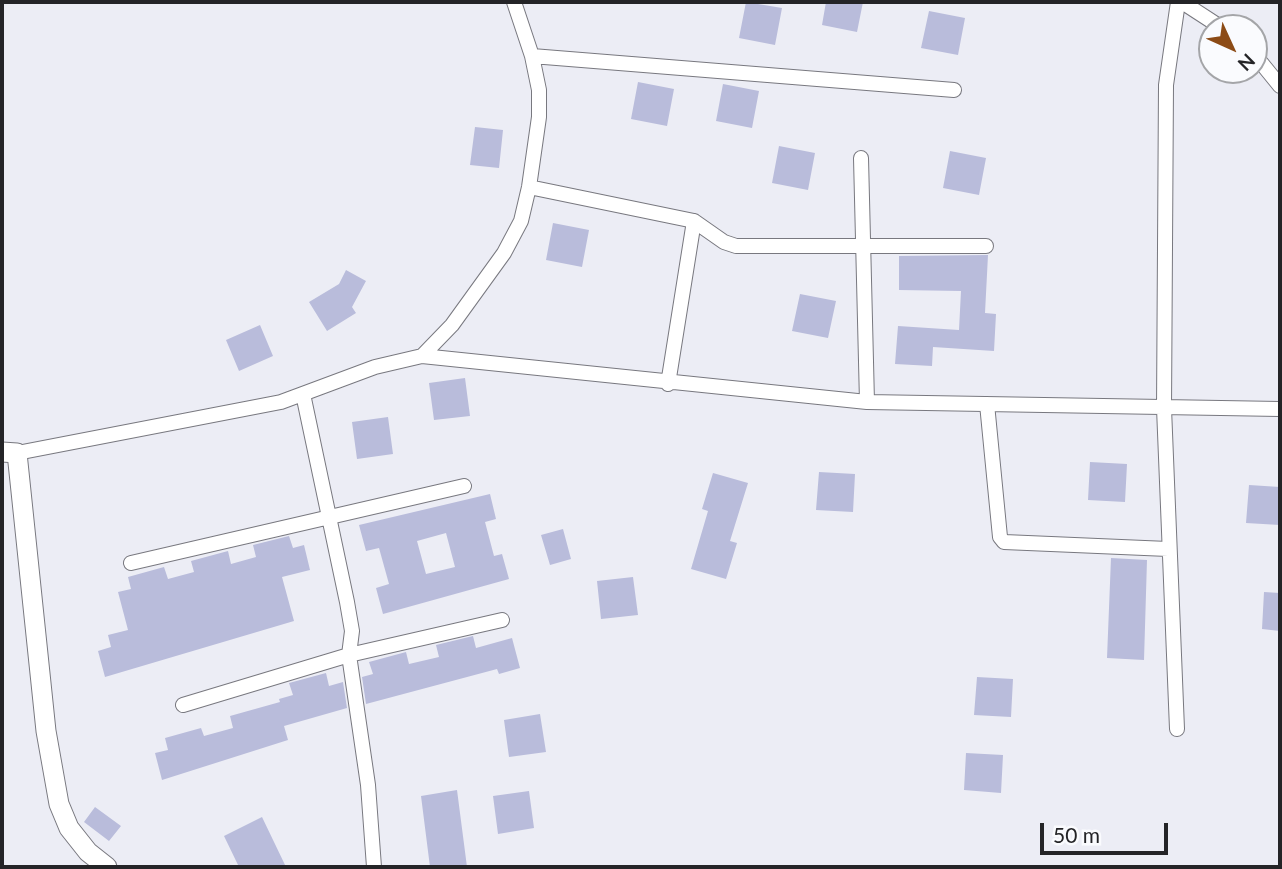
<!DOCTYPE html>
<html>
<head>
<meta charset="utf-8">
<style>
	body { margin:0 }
	#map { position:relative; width:1282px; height:869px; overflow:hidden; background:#ecedf5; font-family:Lato,sans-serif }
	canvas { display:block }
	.frame { position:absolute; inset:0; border:4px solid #242427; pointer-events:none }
	.north { position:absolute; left:1198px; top:14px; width:70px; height:70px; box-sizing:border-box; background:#fafbfe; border:2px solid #a4a5a8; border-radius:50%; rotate:135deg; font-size:19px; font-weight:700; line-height:28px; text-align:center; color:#242427 }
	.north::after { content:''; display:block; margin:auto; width:24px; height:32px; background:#8c4b16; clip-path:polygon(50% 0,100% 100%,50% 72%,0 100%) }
	.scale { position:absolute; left:1040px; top:823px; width:128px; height:32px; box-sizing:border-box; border:4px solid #242427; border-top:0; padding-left:9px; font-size:21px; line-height:24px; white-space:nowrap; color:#242427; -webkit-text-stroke:5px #fafbfe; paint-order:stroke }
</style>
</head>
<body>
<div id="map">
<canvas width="1282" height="869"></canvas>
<div class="frame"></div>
<div class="north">N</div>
<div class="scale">50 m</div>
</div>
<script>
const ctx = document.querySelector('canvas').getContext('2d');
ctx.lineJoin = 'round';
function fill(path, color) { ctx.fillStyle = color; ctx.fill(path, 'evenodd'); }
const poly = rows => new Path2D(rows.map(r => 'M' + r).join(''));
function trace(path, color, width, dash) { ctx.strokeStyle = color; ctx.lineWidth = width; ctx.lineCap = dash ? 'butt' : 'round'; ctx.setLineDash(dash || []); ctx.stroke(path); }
const building = poly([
	[746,2,782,8,775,45,739,38],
	[826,2,863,2,857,32,822,25],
	[929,11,965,18,958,55,921,48],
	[638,82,674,89,667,126,631,119],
	[723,84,759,91,752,128,716,121],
	[475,127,503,130,499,168,470,165],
	[779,146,815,153,808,190,772,183],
	[950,151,986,158,979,195,943,188],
	[553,223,589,230,582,267,546,260],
	[988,255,985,313,996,314,994,351,933,347,932,366,895,364,898,326,959,330,961,291,899,290,899,256],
	[346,270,366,281,352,307,356,313,327,331,309,302,339,284],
	[800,294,836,301,828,338,792,331],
	[260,325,273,356,239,371,226,340],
	[465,378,470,416,434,420,429,383],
	[388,417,393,454,357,459,352,422],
	[1090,462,1127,464,1125,502,1088,500],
	[819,472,855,474,853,512,816,510],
	[713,473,748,483,730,541,737,543,726,579,691,569,708,511,702,509],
	[1249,485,1280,487,1280,525,1246,523],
	[490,494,496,519,485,522,494,556,502,554,509,579,383,614,376,588,389,584,379,548,366,551,359,525],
	[446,533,455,567,426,574,417,541],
	[563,529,571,559,550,565,541,535],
	[289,536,293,548,304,545,310,570,282,577,294,621,105,677,98,651,111,647,108,635,128,630,118,592,131,589,128,577,164,567,168,579,194,572,191,561,228,551,231,564,256,557,253,545],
	[1111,558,1147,560,1144,660,1107,658],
	[633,577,638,615,601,619,597,581],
	[1264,592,1280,593,1280,631,1262,629],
	[473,636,476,648,512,638,520,668,499,674,497,669,366,704,362,677,373,674,369,662,406,652,409,664,439,657,436,645],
	[326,673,329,686,343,682,347,708,284,726,288,740,162,780,155,753,168,750,165,738,201,728,204,736,233,728,230,716,280,702,279,699,293,695,289,683],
	[977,677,1013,679,1011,717,974,715],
	[540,714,546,752,509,757,504,720],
	[966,753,1003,755,1001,793,964,790],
	[457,790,467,867,430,867,421,796],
	[529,791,534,828,498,834,493,796],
	[95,807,121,826,109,841,84,822],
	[262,817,286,867,239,867,224,836]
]);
const minor = poly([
	[1182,2,1222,28],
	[1254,54,1280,86],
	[532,56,954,90],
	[861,158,867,402],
	[529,187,694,221,724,242,736,246,986,246],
	[422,356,867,402,1280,409],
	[668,384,694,221],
	[303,394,347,602,352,631,349,655,368,785,374,867],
	[987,404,1000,537,1004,542,1168,549],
	[17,453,281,402,375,367,422,356,452,325,504,253,521,221,529,187,539,117,539,90,532,56,514,2],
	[131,563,464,486],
	[183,705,349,655,502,620],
	[1177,729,1164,408,1166,85,1178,2]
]);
const tertiary = poly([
	[2,452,17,453,46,731,59,804,69,828,88,852,107,867]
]);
fill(building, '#b9bcdb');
trace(minor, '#78787f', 16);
trace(tertiary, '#78787f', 21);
trace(minor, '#fff', 14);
trace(tertiary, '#fff', 19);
</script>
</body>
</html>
